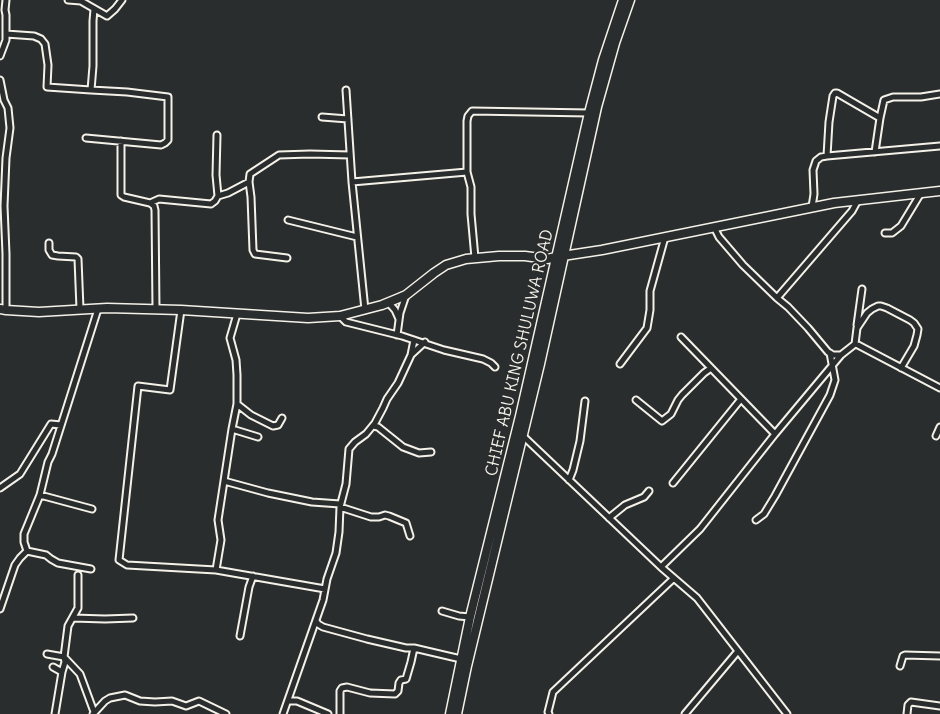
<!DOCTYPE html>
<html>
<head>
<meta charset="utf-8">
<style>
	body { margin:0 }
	canvas { display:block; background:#2a2d2e }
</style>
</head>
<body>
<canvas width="940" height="714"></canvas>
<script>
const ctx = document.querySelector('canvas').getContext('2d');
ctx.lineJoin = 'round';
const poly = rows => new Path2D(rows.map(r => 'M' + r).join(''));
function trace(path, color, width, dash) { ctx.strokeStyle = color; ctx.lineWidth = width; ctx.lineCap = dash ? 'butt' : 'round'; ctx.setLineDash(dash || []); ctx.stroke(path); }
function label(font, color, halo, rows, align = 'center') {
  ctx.font = font + ' Delius,sans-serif'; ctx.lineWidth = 4; ctx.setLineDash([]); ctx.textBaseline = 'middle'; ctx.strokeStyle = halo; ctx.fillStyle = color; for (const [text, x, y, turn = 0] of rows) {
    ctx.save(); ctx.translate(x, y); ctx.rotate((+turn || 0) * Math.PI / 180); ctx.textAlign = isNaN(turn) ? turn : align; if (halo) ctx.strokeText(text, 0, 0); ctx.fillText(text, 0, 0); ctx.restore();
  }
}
const street = poly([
	[68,0,81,1,107,16,115,9,122,0],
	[6,34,34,36,41,39,45,44,48,65,47,87,91,90,93,66,93,21,94,9],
	[0,56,6,40,6,15,5,10,6,0],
	[0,80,4,100,8,108,10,128,6,158,4,206,6,254,6,310],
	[346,90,352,182,365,310],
	[322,117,348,119],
	[217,135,216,175,218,196],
	[86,138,161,145,165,143,168,140,168,97,127,92,91,90],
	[121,141,121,195,124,197,150,203,154,206,155,210,156,309],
	[875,152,880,118,884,100,893,97,921,97,940,94],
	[827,156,829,122,833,96,835,93,837,93,880,118],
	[352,182,467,172],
	[858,200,852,211,777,298,788,307,808,328,828,352,833,355,841,355,855,344,858,345,940,388],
	[150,203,159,199,211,204,215,201,218,196,228,193,249,182],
	[812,207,814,194,813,170,816,161,821,157,827,156,940,146],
	[288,220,357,237],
	[714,227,719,237,743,265,777,298],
	[885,233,892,233,901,226,921,193],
	[49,243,49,250,52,255,58,256,76,257,78,259,80,309],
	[287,258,255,254,253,250,251,197,249,182,250,174,279,155,310,154,350,155],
	[475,258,471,214,471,187,467,172,467,121,468,116,472,111,589,113],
	[388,302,395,310,399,319],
	[181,310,170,390,138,386,119,560,127,565,216,570,325,589],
	[340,316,346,322,402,336,444,350,483,359,491,363,495,367],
	[857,325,862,289],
	[397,335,400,313,406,295],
	[681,337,775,434],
	[855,344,857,328,867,313,872,309,878,306,881,306,887,308,910,320,914,323,918,329,917,335,914,346,901,368],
	[412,354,425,342],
	[620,364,647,328,650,310,650,291,665,237],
	[636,400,662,421,671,414,678,400,682,395,704,373,711,368],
	[237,404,251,415,273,426,278,425,282,418],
	[373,426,378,427,403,447,419,453,431,452],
	[232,429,258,437],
	[523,436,661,567,697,598,787,714],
	[936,436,940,427],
	[569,480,573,470,580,441,585,401],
	[224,481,268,493,312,502,340,504],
	[673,483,741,399],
	[0,488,20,474,51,424,61,425],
	[40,495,92,509],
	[340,507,371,517,379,517,385,515,389,516,406,523,410,536],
	[609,518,625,505,644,497,649,491],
	[756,520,764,514,775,496,830,395,835,380,830,353],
	[27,551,46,555,51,559,58,563,91,569],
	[661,567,700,529,775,434,841,355],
	[216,570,221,540,218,520,232,429,237,404,237,375,236,360,230,338,237,314],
	[0,609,15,565,20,558,27,551,24,542,24,534,40,495,48,462,52,454,98,309],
	[442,611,459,616,470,617],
	[73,618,105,619,133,618],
	[316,621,318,624,323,627,367,639,406,648,414,648,461,659],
	[240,636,249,587,253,576],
	[47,654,64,657,80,674,94,712],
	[900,666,903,656,905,655,940,656],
	[53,667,62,672,55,714],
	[62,672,65,662,64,657,68,626,78,608,78,575],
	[288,701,297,701,328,714],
	[93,714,105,701,110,698,125,695,140,701,155,702,172,701,186,706,199,701,226,714],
	[283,714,323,600,327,579,336,553,339,532,340,507,346,484,349,449,355,442,366,434,375,423,383,408,387,399,398,383,411,355,414,340],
	[340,714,340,691,342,688,347,687,370,693,395,694,398,691,399,683,401,680,406,679,411,662,414,648],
	[549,714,548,712,553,692,674,578],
	[685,714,738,651],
	[907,714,908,705,911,702,940,706]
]);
const secondary = poly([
	[0,309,6,310,39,312,107,308,181,310,308,318,340,316,382,305,399,298,406,295,434,273,446,265,466,259,499,256,525,256,547,259,556,257,602,250,834,203,940,191],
	[450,714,470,617,520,416,589,113,603,60,623,0],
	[457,714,467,666,540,364,597,107,615,43,630,0]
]);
const streetNames = [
	["CHIEF ABU KING SHULUWA ROAD",520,353,-77]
];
trace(street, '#f4f1e8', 9);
trace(secondary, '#f4f1e8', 11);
trace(street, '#2a2d2e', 5);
trace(secondary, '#2a2d2e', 8);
label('16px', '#f4f1e8', '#2a2d2e', streetNames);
</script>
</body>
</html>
